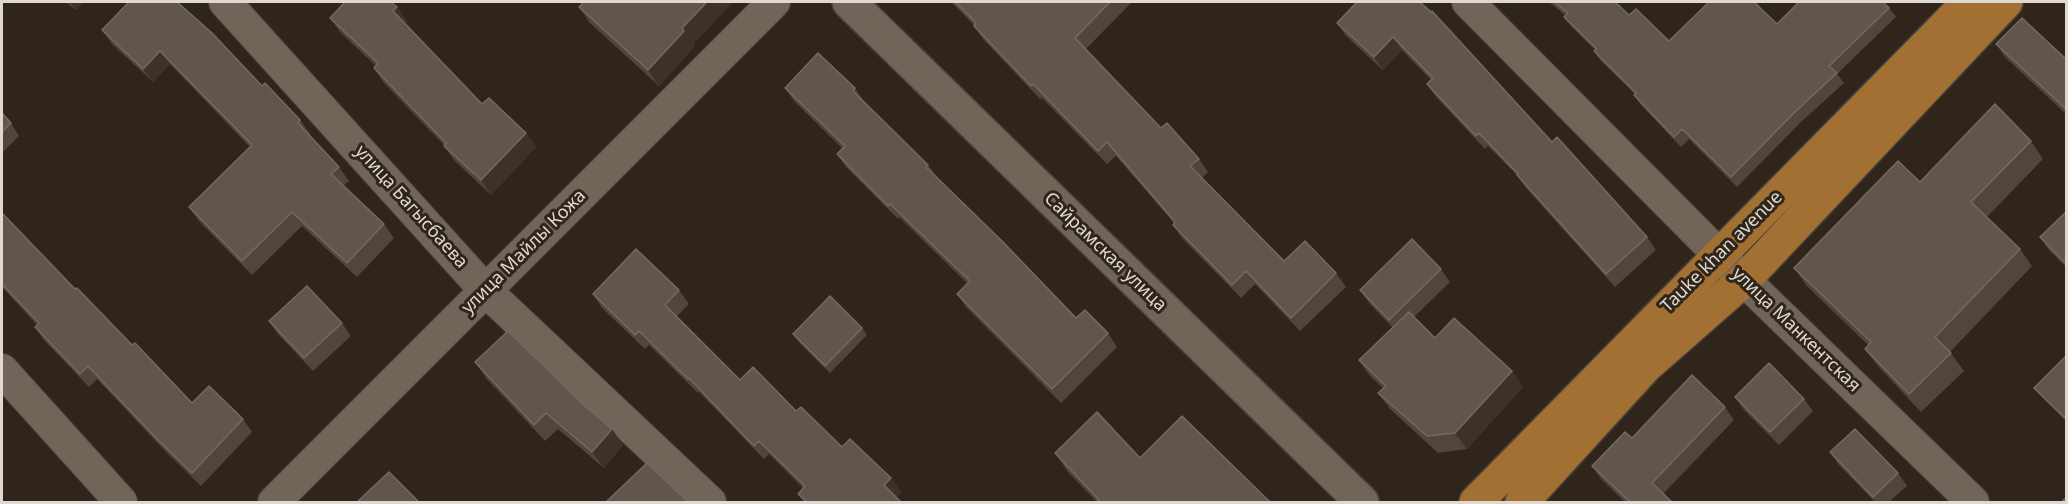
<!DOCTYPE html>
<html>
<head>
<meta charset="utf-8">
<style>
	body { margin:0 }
	#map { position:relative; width:2068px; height:504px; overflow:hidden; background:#2f251b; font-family:"Noto Sans",sans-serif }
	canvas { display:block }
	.frame { position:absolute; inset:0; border:3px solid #dfd9d2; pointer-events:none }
</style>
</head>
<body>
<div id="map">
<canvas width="2068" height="504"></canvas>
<div class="frame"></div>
</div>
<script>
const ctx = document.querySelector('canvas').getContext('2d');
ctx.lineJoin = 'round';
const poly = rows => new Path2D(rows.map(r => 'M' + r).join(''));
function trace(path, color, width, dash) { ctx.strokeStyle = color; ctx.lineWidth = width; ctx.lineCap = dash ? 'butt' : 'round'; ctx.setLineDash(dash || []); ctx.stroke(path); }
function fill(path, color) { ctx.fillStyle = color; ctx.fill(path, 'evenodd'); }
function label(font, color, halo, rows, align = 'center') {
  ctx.font = font + ' "Noto Sans",sans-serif'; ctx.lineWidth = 6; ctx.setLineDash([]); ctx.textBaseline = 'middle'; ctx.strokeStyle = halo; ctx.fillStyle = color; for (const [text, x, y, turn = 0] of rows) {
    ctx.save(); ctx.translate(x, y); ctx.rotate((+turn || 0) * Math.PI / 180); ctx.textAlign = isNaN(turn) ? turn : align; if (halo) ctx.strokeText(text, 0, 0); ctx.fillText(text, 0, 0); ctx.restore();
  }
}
const minor = poly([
	[225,2,486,291,710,502],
	[1468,2,1744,280,1973,502],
	[2,370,121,502],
	[274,502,774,2]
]);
const secondary = poly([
	[849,2,1362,502]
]);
const primary = poly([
	[1476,502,1969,2],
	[1522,502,1646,366,1744,280,2006,2]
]);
const wall = poly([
	[66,2,83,2,76,10],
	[584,2,733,2,693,44,695,46,659,86,590,23,579,7],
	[951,2,1132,2,1086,49,1161,128,1199,159,1208,172,1202,178,1284,261,1336,273,1346,287,1300,331,1255,284,1241,298,1182,238,1173,225,1174,223,1116,156,1107,164,1042,98,1040,99,983,39,974,26,974,25],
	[1357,2,1552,142,1647,237,1656,250,1615,287,1526,188,1517,175,1488,146,1485,149,1436,97,1427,84,1431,80,1402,50,1383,70,1346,36,1337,23],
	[1549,2,1615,2,1629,15,1669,41,1777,24,1889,8,1896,17,1837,74,1844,83,1802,121,1737,187,1689,139,1681,147,1641,105,1634,95,1635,94,1601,61,1594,51,1595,50,1571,26,1564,17,1565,15],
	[397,7,407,22,405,24,482,104,526,133,536,147,491,195,454,160,444,146,444,145,384,83,374,68,376,66,340,32,330,18],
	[102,30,262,86,300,120,310,134,309,135,339,167,349,181,343,186,384,224,394,238,357,277,302,226,252,275,199,221,189,207,250,147,170,64,153,82,112,44],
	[1996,44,2067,60,2067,115,2005,57],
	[785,88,855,88,864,102,928,165,938,178,1076,318,1108,333,1117,347,1061,403,966,307,957,294,967,283,899,217,898,219,846,167,837,154,842,148,794,101],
	[2,113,11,123,19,136,2,153],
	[2031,141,2043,159,1987,217,2020,249,2032,266,1950,352,1964,371,1921,412,1878,366,1865,349,1868,345,1807,286,1794,268,1920,182],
	[2067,211,2067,268,2049,250,2040,237],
	[2,213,75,289,192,403,243,419,252,432,201,486,166,452,97,379,89,387,44,340,35,327,37,325,2,287],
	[1441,269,1450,282,1414,317,1435,338,1512,371,1523,387,1467,449,1438,453,1390,409,1378,393,1383,388,1370,376,1359,360,1393,328,1369,303,1360,290],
	[679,290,689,304,677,316,740,380,796,411,842,447,891,478,901,492,896,497,901,502,804,502,798,494,803,488,769,454,764,459,699,392,698,393,649,345,645,349,602,308,593,294],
	[269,321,342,323,351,336,313,371,278,334],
	[862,328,867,335,830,373,798,341,793,334],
	[2067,355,2067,422,2039,394,2034,388],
	[475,362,623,445,604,468,558,429,545,441,486,378],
	[1735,397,1804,399,1813,411,1779,445,1744,410],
	[1725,407,1734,420,1663,494,1672,502,1625,502,1601,479,1592,466,1632,438],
	[1830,452,1898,473,1907,486,1889,502,1875,502,1839,465],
	[1055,453,1140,458,1097,502,1068,472]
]);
const shadedWall = poly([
	[70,2,83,2,76,10],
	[707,2,733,2,693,44,695,46,659,86,648,70,682,28],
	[397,7,407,22,403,26,393,11],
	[1393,37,1402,50,1383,70,1374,57],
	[160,51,170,64,153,82,143,69],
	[526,133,536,147,491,195,481,180],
	[1512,371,1523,387,1467,449,1455,433],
	[612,429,623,445,604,468,592,452],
	[891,478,901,492,894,499,884,485]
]);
const building = poly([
	[129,2,177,2,212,33,262,86,265,83,300,120,298,123,339,167,331,174,384,224,347,263,292,212,242,261,189,207,252,145,160,51,143,69,102,30,129,2],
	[345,2,391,2,397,7,393,11,482,104,489,98,526,133,481,180,444,146,446,143,374,68,378,63,330,18,345,2],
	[584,2,707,2,682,28,684,31,648,70,579,7,584,2],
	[955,2,1110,2,1075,38,1161,128,1167,123,1199,159,1190,166,1284,261,1305,241,1336,273,1291,318,1246,271,1232,285,1173,225,1175,222,1107,142,1098,151,1033,84,1031,86,974,26,976,23,955,2],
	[1357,2,1420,2,1431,12,1432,11,1552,142,1557,137,1647,237,1606,274,1517,175,1518,174,1479,133,1476,136,1427,84,1433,78,1393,37,1374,57,1337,23,1357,2],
	[1554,2,1615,2,1629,15,1636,9,1669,41,1709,2,1754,2,1777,24,1799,2,1883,2,1889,8,1829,66,1837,73,1796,111,1731,177,1682,129,1674,137,1634,95,1636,93,1594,51,1597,49,1564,17,1568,13,1554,2],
	[2022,18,2067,60,2067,110,1996,44,2022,18],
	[818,53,855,88,853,91,928,165,926,167,1002,241,1076,318,1085,310,1108,333,1052,389,957,294,970,281,890,204,888,206,837,154,845,146,785,88,818,53],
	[1995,104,2031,141,1971,202,2020,249,1935,337,1951,353,1909,394,1865,349,1871,342,1794,268,1898,161,1920,182,1995,104],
	[2,113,11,123,2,132,2,113],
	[2067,211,2067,265,2040,237,2067,211],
	[2,213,75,289,77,288,132,345,135,343,192,403,209,386,243,419,192,473,157,439,88,366,80,374,35,327,39,323,2,284,2,213],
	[1412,239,1441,269,1389,320,1360,290,1412,239],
	[636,249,679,290,665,305,740,380,753,367,796,411,801,407,842,447,850,439,891,478,884,485,901,502,807,502,798,494,805,486,759,441,754,446,689,378,688,379,639,331,635,335,593,294,636,249],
	[307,286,342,323,304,358,269,321,307,286],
	[830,296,862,328,825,366,793,334,830,296],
	[1409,312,1435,338,1454,318,1512,371,1455,433,1427,436,1378,393,1386,386,1359,360,1409,312],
	[508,331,587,408,612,429,592,452,546,413,534,425,475,362,508,331],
	[2067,355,2067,420,2034,388,2067,355],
	[1769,363,1804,399,1770,432,1735,397,1769,363],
	[1692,375,1725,407,1652,483,1672,502,1630,502,1592,466,1625,432,1632,438,1692,375],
	[1097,412,1140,458,1182,416,1270,502,1097,502,1099,500,1055,453,1097,412],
	[1855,429,1898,473,1873,497,1830,452,1855,429],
	[647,463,688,502,606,502,647,463],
	[389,472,419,502,357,502,389,472],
	[2067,497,2067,502,2061,502,2067,497]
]);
const streetNames = [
	["улица Багысбаева",411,207,48],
	["улица Майлы Кожа",524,252,-45],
	["Сайрамская улица",1105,252,44],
	["Tauke khan avenue",1722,252,-45],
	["улица Манкентская",1796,330,44]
];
trace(minor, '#4b433a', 34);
trace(secondary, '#4b433a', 36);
trace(primary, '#4b433a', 36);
trace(minor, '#71655a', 32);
trace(secondary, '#71655a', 33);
trace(primary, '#a27033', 33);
fill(wall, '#51463b');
fill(shadedWall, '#3d3228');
fill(building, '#60564c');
trace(building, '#746a61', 1.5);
label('18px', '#dfd9d2', '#2f251b', streetNames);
</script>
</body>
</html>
